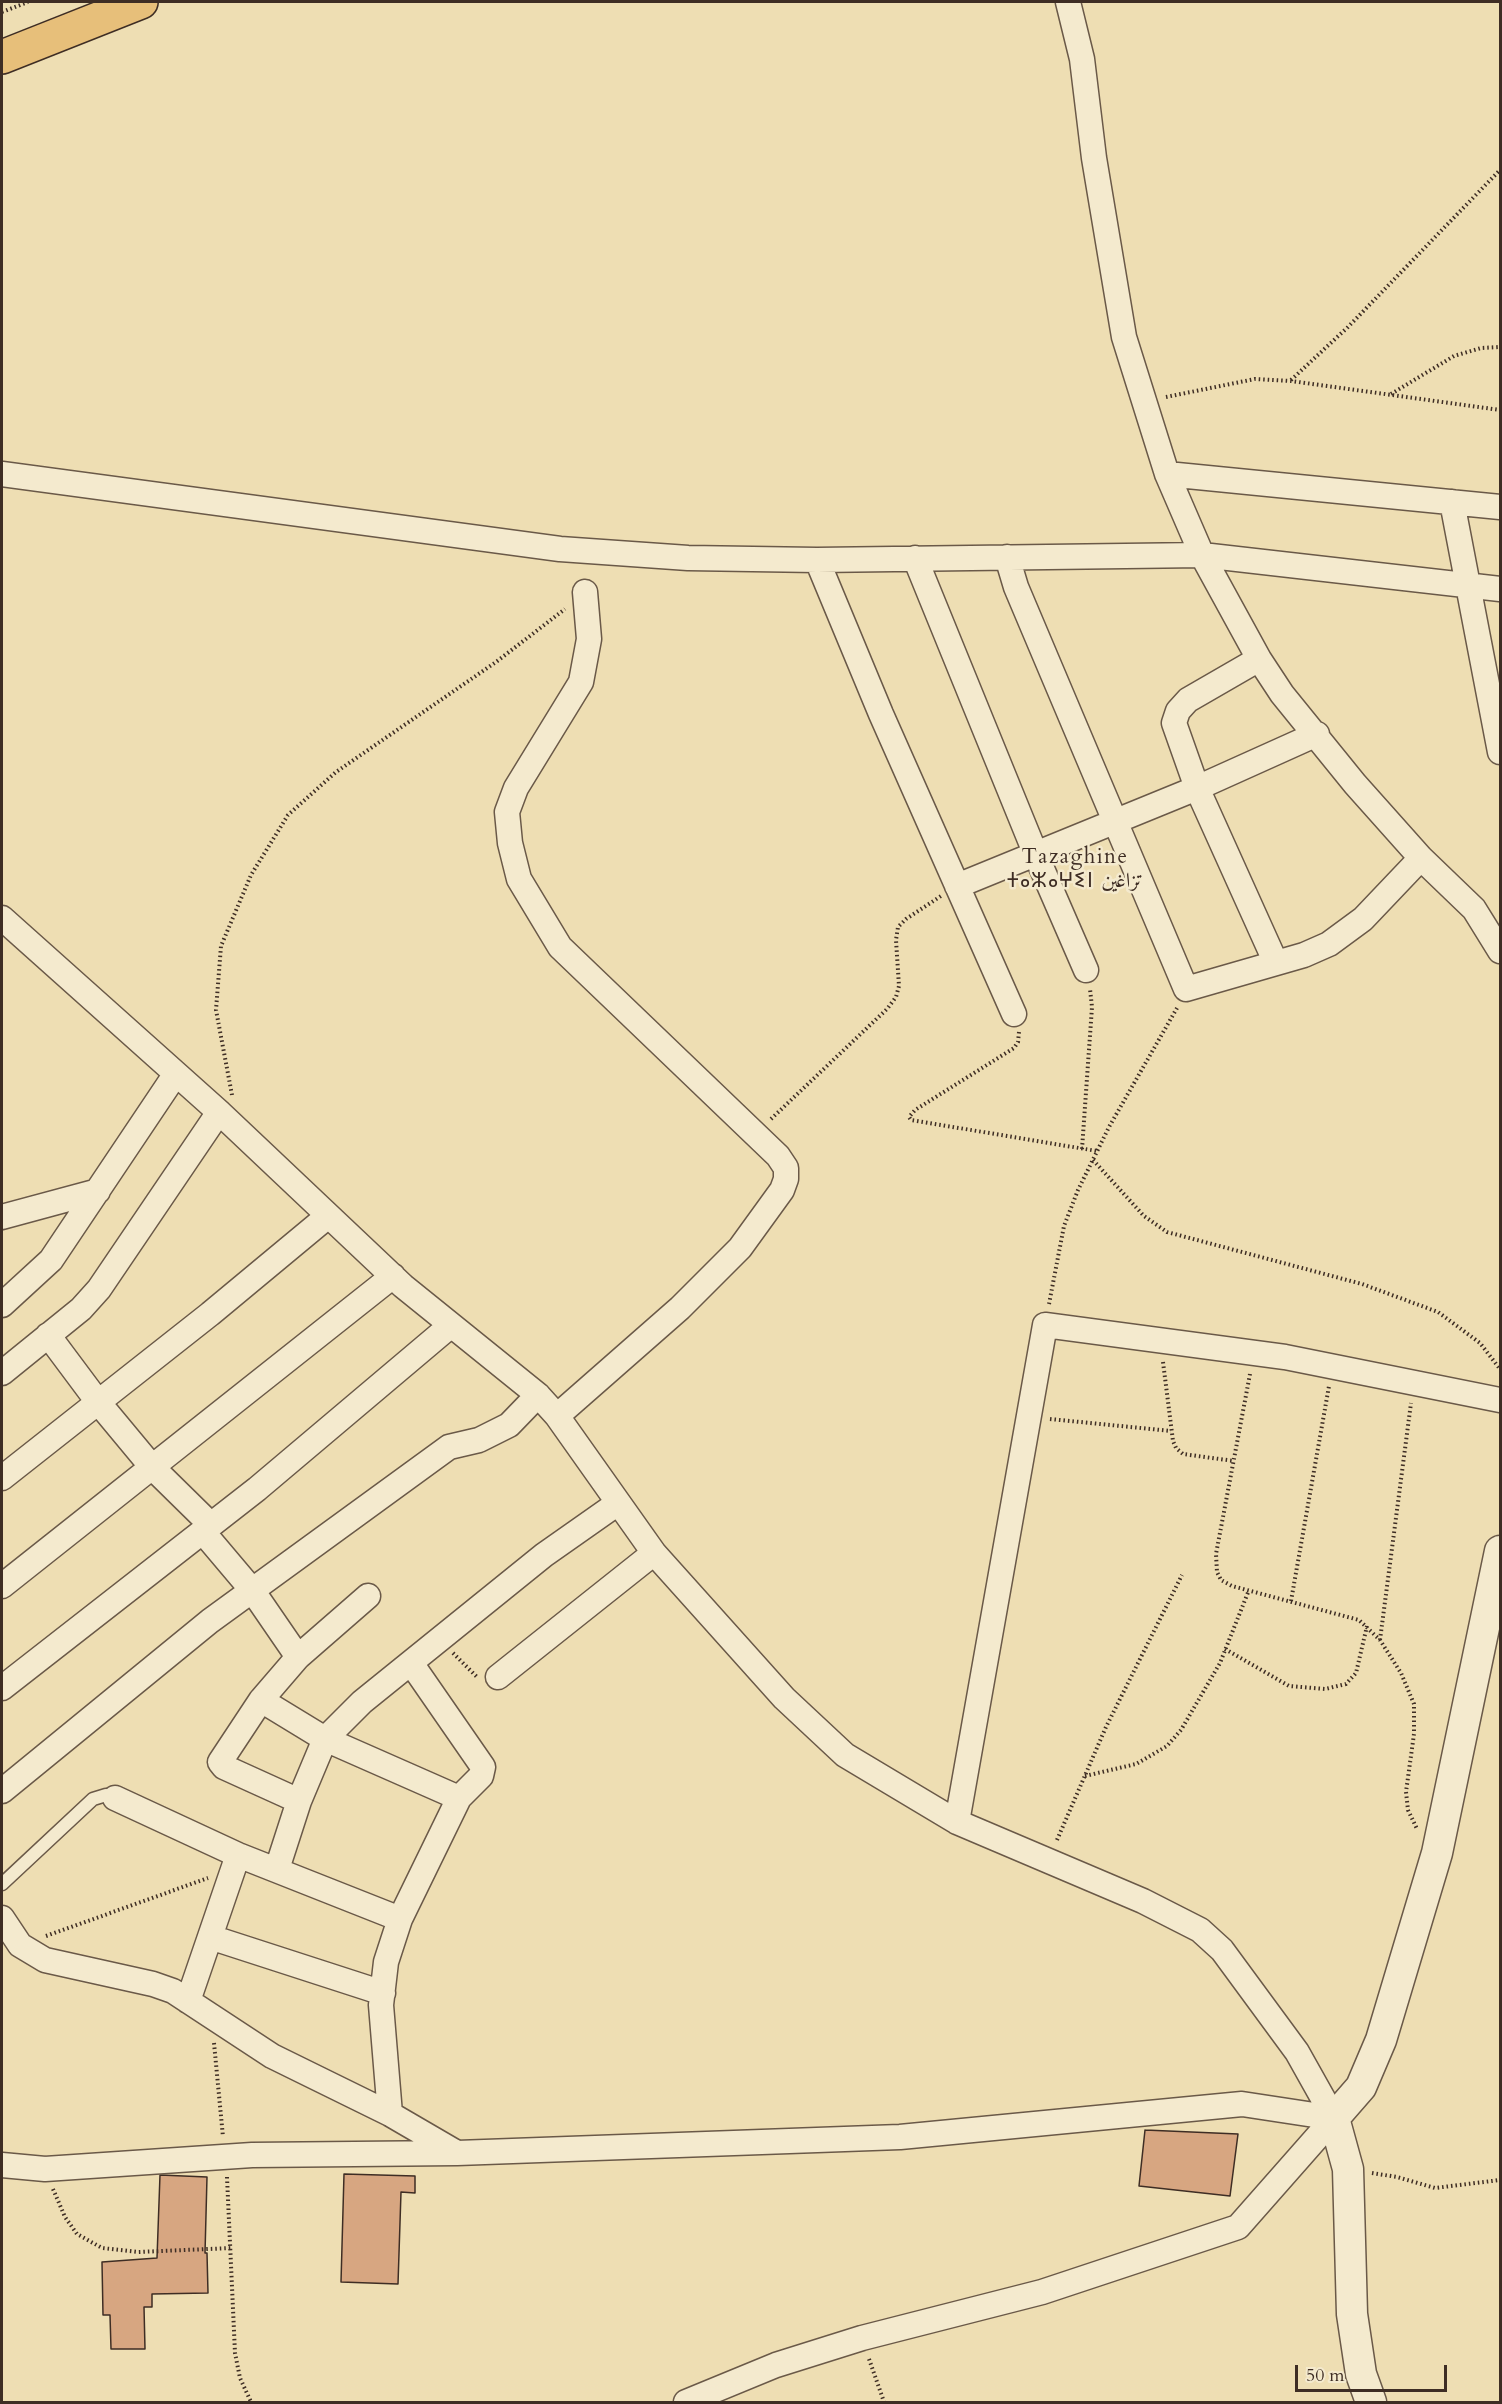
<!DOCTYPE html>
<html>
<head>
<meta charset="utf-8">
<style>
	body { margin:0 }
	#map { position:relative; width:1502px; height:2404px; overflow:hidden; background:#eedeb3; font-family:Cardo,serif }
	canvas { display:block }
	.frame { position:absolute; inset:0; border:3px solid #3e2d24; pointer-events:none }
	.scale { position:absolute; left:1295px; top:2365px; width:152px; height:27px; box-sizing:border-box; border:3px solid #3e2d24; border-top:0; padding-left:8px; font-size:18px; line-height:21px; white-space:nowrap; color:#3e2d24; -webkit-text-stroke:4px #f4eace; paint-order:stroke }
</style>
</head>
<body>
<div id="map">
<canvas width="1502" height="2404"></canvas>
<div class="frame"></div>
<div class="scale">50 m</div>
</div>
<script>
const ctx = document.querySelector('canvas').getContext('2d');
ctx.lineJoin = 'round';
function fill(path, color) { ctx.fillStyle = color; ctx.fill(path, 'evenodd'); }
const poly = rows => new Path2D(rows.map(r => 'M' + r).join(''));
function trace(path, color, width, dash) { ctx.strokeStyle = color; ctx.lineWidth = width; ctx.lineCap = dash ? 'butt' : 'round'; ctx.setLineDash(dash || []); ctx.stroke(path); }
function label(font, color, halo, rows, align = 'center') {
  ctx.font = font + ' Cardo,Amiri,"Noto Sans Tifinagh",serif'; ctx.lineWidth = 5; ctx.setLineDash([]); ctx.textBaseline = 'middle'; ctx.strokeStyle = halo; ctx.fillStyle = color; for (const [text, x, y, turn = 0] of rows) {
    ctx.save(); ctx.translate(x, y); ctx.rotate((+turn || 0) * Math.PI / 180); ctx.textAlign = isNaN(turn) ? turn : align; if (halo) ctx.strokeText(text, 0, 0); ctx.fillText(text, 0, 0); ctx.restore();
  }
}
const building = poly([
	[1145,2130,1238,2134,1230,2196,1139,2186,1145,2130],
	[344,2174,415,2176,415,2193,401,2192,398,2284,341,2282,344,2174],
	[160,2175,207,2177,205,2253,207,2253,208,2293,152,2294,152,2307,144,2307,145,2349,111,2349,110,2315,103,2315,102,2262,157,2258,160,2175]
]);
const path = poly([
	[2,12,28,2],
	[1291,380,1348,327,1500,170],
	[1391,394,1454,356,1481,348,1500,347],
	[1166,397,1255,379,1291,381,1500,410],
	[1019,1032,1018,1042,1014,1048,915,1110,909,1117,911,1120,1097,1151],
	[232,1095,216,1010,221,946,251,875,288,815,336,772,496,662,565,609],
	[771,1119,887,1009,896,997,899,986,896,940,898,927,906,919,941,896],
	[1082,1149,1092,1007,1090,989],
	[1093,1160,1144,1216,1167,1232,1362,1284,1438,1312,1480,1343,1500,1369],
	[1049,1304,1064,1226,1078,1190,1109,1127,1177,1008],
	[1163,1362,1173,1441,1176,1448,1183,1454,1234,1461],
	[1250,1374,1216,1554,1217,1572,1221,1580,1232,1586,1359,1620,1380,1640,1401,1673,1414,1704,1414,1734,1406,1792,1408,1810,1417,1829],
	[1050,1419,1171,1431],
	[1291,1601,1329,1386],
	[1380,1640,1411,1403],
	[1225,1649,1289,1686,1325,1689,1346,1684,1356,1673,1367,1626],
	[453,1653,477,1677],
	[1085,1776,1136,1764,1167,1746,1181,1730,1220,1663,1249,1590],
	[1057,1840,1106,1727,1182,1575],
	[46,1936,208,1878],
	[214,2043,223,2137],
	[1372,2173,1397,2177,1435,2188,1500,2180],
	[227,2177,235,2353,240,2378,251,2402],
	[53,2189,65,2217,77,2234,102,2248,138,2252,232,2248],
	[869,2359,884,2402]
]);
const service = poly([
	[2,1884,93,1799,106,1795,115,1798]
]);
const minor = poly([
	[1068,2,1082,59,1094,158,1124,337,1167,474,1202,555,1259,659,1282,694,1355,784,1421,858,1474,909,1500,951],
	[2,474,560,549,688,558,817,560,1202,555,1500,589],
	[1167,474,1500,507],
	[1452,502,1500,752],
	[1007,557,1016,587,1186,989,1304,955,1329,944,1363,919,1421,858],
	[915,558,1036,855,1086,970],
	[817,560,881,714,1014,1014],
	[1259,659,1188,700,1178,711,1174,723,1197,788,1275,961],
	[957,886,1197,788,1317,734],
	[2,918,219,1112,403,1286,538,1395,557,1416,654,1553,784,1698,845,1755,957,1822,1143,1901,1200,1930,1222,1950,1297,2052,1334,2118],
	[2,1217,98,1191],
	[2,1305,51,1260,175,1075],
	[48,1335,98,1402,152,1467,211,1525],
	[2,1373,81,1309,99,1289,219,1112],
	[557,1416,680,1308,740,1248,782,1190,786,1179,786,1168,778,1156,560,947,519,879,510,843,507,812,516,788,581,682,589,639,585,592],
	[2,1478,210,1314,328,1216],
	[203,1532,252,1590,298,1657],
	[2,1586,393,1276],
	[411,1663,483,1767,481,1776,459,1798],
	[498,1677,654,1553],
	[2,1688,257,1489,450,1326],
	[261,1700,325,1739,459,1798,400,1919],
	[2,1791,210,1621,449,1447,479,1440,509,1425,538,1395],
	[115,1798,238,1855,400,1919,386,1962,381,2005,390,2114],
	[299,1801,224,1767,220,1762,261,1700,298,1657,368,1596],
	[957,1822,1045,1325,1285,1357,1500,1400],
	[277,1869,299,1801,325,1739,362,1702,544,1555,618,1503],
	[2,1918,20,1945,45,1960,153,1984,173,1991,272,2056,390,2114,457,2153],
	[210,1937,383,1993],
	[188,2001,238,1855],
	[2,2165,45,2169,252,2155,457,2153,900,2137,1242,2104,1334,2118],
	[686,2402,776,2365,862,2338,1042,2292,1238,2227,1334,2118]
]);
const tertiary = poly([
	[1371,2402,1361,2374,1352,2314,1348,2169,1334,2118,1361,2087,1381,2040,1437,1853,1500,1551]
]);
const trunk = poly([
	[2,57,141,2]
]);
const quarterNames = [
	["Tazaghine",1075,858],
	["ⵜⴰⵣⴰⵖⵉⵏ تزاغين",1075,882]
];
fill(building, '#d7a681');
trace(building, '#3e2d24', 1.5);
trace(service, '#6a5948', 15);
trace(minor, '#6a5948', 27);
trace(tertiary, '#6a5948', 33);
trace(trunk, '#3e2d24', 36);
trace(path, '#3e2d24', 4, [1.5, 3]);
trace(service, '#f4eace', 12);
trace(minor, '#f4eace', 24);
trace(tertiary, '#f4eace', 30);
trace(trunk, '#e7bf7a', 33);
ctx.letterSpacing = '1.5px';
label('21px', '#3e2d24', '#f4eace', quarterNames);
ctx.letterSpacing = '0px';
</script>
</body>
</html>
